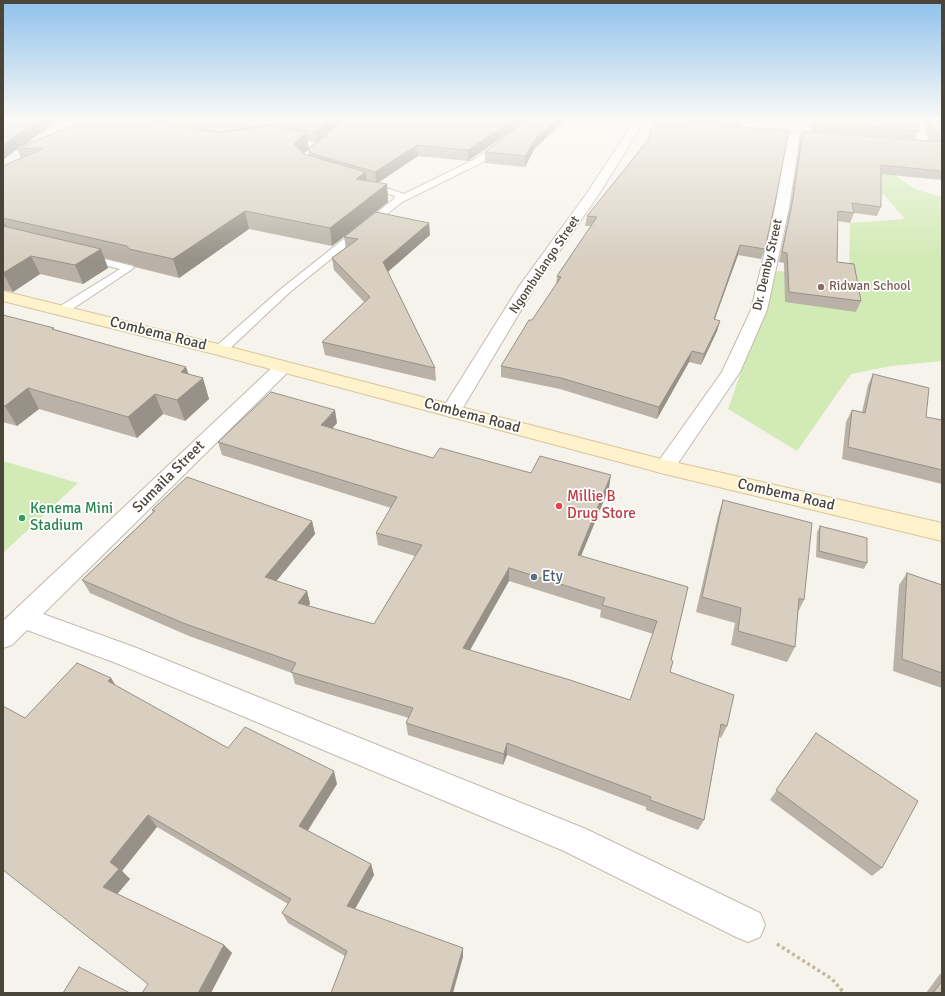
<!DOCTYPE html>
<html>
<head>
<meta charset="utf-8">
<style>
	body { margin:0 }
	#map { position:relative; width:945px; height:996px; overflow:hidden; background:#f6f3ec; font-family:Signika,sans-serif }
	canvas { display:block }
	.frame { position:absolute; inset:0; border:4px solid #4b4439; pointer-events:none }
</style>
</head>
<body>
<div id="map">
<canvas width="945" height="996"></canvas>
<div class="frame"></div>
</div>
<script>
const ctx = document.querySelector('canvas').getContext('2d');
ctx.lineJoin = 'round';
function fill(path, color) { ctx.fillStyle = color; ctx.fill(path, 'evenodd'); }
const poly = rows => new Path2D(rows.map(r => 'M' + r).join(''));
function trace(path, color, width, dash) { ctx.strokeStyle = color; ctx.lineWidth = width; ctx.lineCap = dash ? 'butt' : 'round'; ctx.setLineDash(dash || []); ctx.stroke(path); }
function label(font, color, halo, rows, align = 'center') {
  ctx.font = font + ' Signika,sans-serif'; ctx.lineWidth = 3.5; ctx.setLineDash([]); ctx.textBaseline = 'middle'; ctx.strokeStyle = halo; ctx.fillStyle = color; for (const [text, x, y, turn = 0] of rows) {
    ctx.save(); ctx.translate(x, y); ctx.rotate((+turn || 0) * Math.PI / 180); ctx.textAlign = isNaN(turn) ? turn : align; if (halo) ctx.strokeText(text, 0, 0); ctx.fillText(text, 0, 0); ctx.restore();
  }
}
const green = poly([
	[874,169,891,172,915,189,942,197,942,361,891,366,851,374,797,451,728,409,777,271,849,276,850,223,905,219,884,195,857,191],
	[3,461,78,483,3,553]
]);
const path = poly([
	[777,944,832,979,844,993]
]);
const lane = poly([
	[499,142,502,142,506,144,483,162,402,202,290,292,225,353,215,353,214,350,215,347,282,288,394,199,395,196,363,186,363,182,369,182,404,194,477,158,499,142],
	[84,254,133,266,134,268,65,314,57,314,55,311,57,308,120,269,80,259,79,257,84,254]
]);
const street = poly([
	[635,120,645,120,599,194,536,285,461,411,458,415,451,417,444,415,441,411,520,285,587,193,635,120],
	[913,120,923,120,929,145,927,147,923,148,917,145,913,120],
	[794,131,800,134,789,208,767,310,740,372,672,472,665,474,658,472,654,467,658,462,722,372,751,310,775,208,788,134,794,131],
	[283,362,289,363,292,367,289,371,43,614,134,647,586,829,760,913,765,925,760,937,748,942,736,937,564,851,116,663,27,630,12,645,3,648,3,621,277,363,283,362]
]);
const secondary = poly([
	[3,291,226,346,665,460,942,523,942,541,665,474,214,354,3,301,3,291]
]);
const wall = poly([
	[3,120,24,145,88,120,566,120,535,148,525,167,485,163,485,152,528,120,468,161,418,156,378,183,387,184,388,202,332,246,249,229,179,278,135,267,133,265,104,258,108,268,83,284,40,274,13,292,3,290,3,166,21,158,17,149,3,160],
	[307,141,316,142,309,148],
	[308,150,309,156,303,154],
	[654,120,743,120,741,125,684,121,739,127,765,249,761,259,738,255,714,319,720,321,717,331,701,365,689,362,657,419,560,389,501,377,501,366,556,285,557,276,591,226,585,226,587,216,648,140],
	[812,120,917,120,919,131,915,139,811,131],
	[923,120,942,120,942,180,881,174,881,207,877,216,854,213,850,223,838,221,837,262,861,301,856,312,785,302,784,263,779,262,790,208,800,140,803,131,936,142,929,141],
	[429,223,430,235,388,272,435,368,436,381,325,355,322,342,364,302,334,270,332,258,346,248,344,237],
	[3,315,55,330,186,367,188,374,209,399,185,421,163,414,137,438,39,409,17,426,3,422],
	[873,374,926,417,942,420,942,484,842,459,846,422,852,410,862,412,868,385],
	[337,423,332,429,433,458,531,473,609,488,581,556,688,587,671,660,670,672,727,726,721,738,719,737,704,820,698,830,646,810,646,807,507,755,503,765,408,735,406,723,409,718,295,684,292,673,189,636,90,593,82,580,153,512,152,510,312,521,315,534,276,581,307,591,310,604,308,606,374,624,415,556,378,545,376,533,391,508,222,455,218,442],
	[509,581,601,610,600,617,653,634,630,700,469,650],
	[723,500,804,600,798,612,795,647,787,662,731,645,735,623,696,612,718,516],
	[820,526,867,563,864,569,816,557,817,532],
	[907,573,942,585,942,688,893,671,899,585],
	[111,678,115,686,228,748,337,784,308,831,371,864,374,875,355,909,463,957,345,956,288,923,282,913,288,904,157,827,122,871,130,879,117,894,224,945,232,953,148,984,25,718],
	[816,733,882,868,872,876,770,800],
	[942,973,942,993,926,993,940,974]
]);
const shadedWall = poly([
	[39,120,58,120,20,148,16,148,17,149,3,160,3,145],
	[331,120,346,120,317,142,315,132],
	[513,120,528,120,468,161,468,150],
	[556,120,566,120,535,148,525,167,525,156,536,138],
	[272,124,274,135,220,142,218,132],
	[306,133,309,149,296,160,294,144],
	[417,145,418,156,376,184,375,172],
	[366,172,367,189,356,179],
	[387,184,388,202,332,246,330,228],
	[245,211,249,229,179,278,173,259],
	[3,220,10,236,3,236],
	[429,223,430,235,384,275,383,262],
	[740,245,738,255,711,330,714,319],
	[101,249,108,268,83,284,75,265],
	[31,256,40,274,13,292,3,273],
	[720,321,717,331,701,365,704,354],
	[692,351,689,362,657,419,659,407],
	[186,367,193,387,203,378,209,399,185,421,177,400,181,372],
	[28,388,39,409,17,426,5,406],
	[155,394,163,414,137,438,128,417],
	[335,410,337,423,323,438,321,425],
	[611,475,609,488,576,568,578,555],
	[312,521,315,534,269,590,265,577],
	[509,568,509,581,464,661,463,648],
	[307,591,310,604,302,616,298,603],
	[111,678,119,691,108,681],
	[507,743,507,755,503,765,504,754],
	[334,771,337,784,303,837,299,826],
	[148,815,157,827,122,871,130,879,114,898,103,887,110,862],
	[371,864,374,875,351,916,347,906],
	[224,945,232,953,211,993,198,993],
	[463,948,463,957,453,993,450,993]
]);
const building = poly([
	[3,120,39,120,3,145,3,120],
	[88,120,147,120,216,133,271,126,306,133,294,144,304,154,366,172,356,179,387,184,330,228,245,211,173,259,129,249,127,246,3,218,3,166,42,149,16,148,88,120],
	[161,120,331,120,315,132,272,124,218,132,161,120],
	[345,120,513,120,468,150,417,145,375,172,313,154,308,149,345,120],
	[528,120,556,120,536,138,525,156,485,152,528,120],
	[654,120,673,120,740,125,739,127,789,130,776,198,765,249,740,245,714,319,720,321,704,354,692,351,659,407,561,378,501,366,529,320,532,320,561,277,557,276,597,217,587,216,648,140,654,120],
	[814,120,917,120,919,131,814,122,814,120],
	[929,120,942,120,942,133,933,132,929,120],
	[803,131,942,142,942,171,881,165,881,207,852,203,854,213,838,211,837,262,854,264,861,301,789,292,787,253,782,252,793,199,803,131],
	[376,212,429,223,383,262,435,368,322,342,370,297,332,258,358,239,344,237,376,212],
	[3,226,101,249,75,265,31,256,3,273,3,226],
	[3,315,54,328,52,329,186,367,181,372,203,378,177,400,155,394,128,417,28,388,5,406,3,405,3,315],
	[873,374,929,388,926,417,942,420,942,470,848,447,852,410,865,413,873,374],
	[271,392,335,410,321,425,433,458,440,448,531,473,540,456,611,475,578,555,688,587,671,660,673,661,670,672,734,695,727,726,721,724,704,820,650,800,651,797,507,743,504,754,406,723,413,708,291,672,296,663,183,623,82,580,155,511,152,510,187,477,312,521,265,577,307,591,298,603,374,624,422,545,376,533,397,497,218,442,271,392],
	[509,568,605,598,602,605,657,621,630,700,570,680,463,648,509,568],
	[723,500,812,523,804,600,799,598,795,647,738,631,741,608,702,597,723,500],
	[820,526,867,538,867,563,819,551,820,526],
	[907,573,942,585,942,673,902,659,907,573],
	[77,663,111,678,108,681,228,748,245,727,334,771,299,826,371,864,347,906,463,948,450,993,331,993,347,951,282,913,291,899,148,815,110,862,119,869,103,887,224,945,198,993,142,993,148,984,3,870,3,706,25,718,77,663],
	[816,733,918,801,882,868,776,790,816,733],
	[79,967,130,993,63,993,79,967],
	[942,981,942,993,933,993,942,981]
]);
const markers = [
	[821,287,4,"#8d6e63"],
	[559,506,4,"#e0444e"],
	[22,518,4,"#2e9e5b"],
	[534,577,4,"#5c6f8a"]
];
const farStreetnames = [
	["Ngombulango Street",545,265,-56],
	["Dr. Demby Street",768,265,-77]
];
const farEducationnames = [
	["Ridwan School",829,287]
];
const streetNames = [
	["Combema Road",158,334,14],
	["Combema Road",472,416,15],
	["Sumaila Street",169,477,-45],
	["Combema Road",786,495,13]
];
const healthNames = [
	["Millie B",567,497],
	["Drug Store",567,514]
];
const leisureNames = [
	["Kenema Mini",30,509],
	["Stadium",30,526]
];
const serviceNames = [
	["Ety",542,577]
];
fill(green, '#d2eab5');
trace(lane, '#c2bbae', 2);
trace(street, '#c2bbae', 2);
trace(secondary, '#d6c79b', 2);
trace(path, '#c4b79f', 3.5, [3, 3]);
fill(lane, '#fff');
fill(street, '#fff');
fill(secondary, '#fff3cd');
fill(wall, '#bab2a6');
fill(shadedWall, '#979187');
fill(building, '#d8cfc1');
trace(building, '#979187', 1);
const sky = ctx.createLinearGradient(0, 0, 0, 259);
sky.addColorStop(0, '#8fc1ec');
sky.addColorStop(0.46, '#fbfaf6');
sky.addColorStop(1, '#fbfaf600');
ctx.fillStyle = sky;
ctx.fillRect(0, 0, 945, 259);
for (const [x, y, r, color] of markers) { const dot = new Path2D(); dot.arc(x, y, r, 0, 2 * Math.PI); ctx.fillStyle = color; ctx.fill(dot); trace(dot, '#fff', 1.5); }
label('13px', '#4b4439', '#fff', farStreetnames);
label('13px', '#785e54', '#fff', farEducationnames, 'left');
label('15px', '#4b4439', '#fff', streetNames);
label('15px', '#be3a42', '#fff', healthNames, 'left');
label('15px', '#27864d', '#fff', leisureNames, 'left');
label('15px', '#4e5e75', '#fff', serviceNames, 'left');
</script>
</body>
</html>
